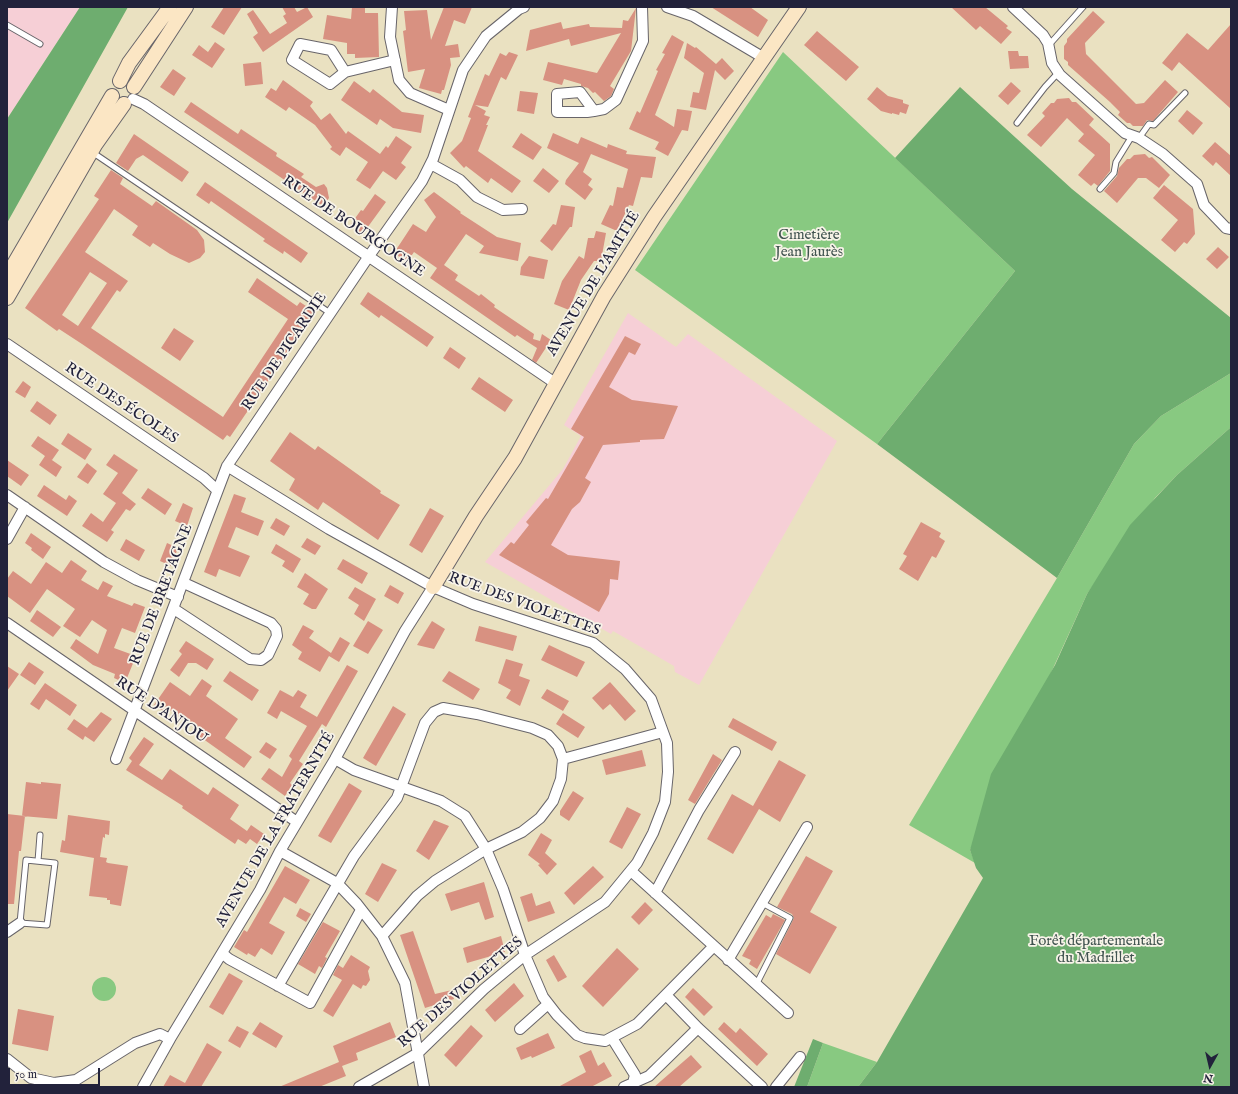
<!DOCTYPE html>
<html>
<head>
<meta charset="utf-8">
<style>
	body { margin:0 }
	#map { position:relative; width:1238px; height:1094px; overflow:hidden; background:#eae1c1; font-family:"IM FELL English",serif }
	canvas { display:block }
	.frame { position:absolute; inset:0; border:8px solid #22223b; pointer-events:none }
	.north { position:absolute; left:1190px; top:1046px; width:40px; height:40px; -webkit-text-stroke:3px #f7f3e8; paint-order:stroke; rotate:188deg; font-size:11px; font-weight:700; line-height:16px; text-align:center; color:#22223b }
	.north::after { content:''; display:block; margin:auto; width:14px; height:18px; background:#22223b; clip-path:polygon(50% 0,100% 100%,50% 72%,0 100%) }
	.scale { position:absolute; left:8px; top:1068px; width:92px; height:18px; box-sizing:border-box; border:2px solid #22223b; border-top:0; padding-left:5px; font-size:12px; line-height:14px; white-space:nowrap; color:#22223b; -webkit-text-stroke:3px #f7f3e8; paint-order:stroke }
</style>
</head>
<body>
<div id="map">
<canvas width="1238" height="1094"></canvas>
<div class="frame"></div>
<div class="north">N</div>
<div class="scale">50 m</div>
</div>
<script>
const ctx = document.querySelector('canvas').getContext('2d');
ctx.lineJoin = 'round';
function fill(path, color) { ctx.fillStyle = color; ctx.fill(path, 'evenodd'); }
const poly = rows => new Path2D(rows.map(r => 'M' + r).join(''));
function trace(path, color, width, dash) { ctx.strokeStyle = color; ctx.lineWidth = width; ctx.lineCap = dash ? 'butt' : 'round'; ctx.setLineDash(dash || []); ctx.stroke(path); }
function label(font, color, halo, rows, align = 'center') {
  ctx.font = font + ' "IM FELL English",serif'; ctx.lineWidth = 3.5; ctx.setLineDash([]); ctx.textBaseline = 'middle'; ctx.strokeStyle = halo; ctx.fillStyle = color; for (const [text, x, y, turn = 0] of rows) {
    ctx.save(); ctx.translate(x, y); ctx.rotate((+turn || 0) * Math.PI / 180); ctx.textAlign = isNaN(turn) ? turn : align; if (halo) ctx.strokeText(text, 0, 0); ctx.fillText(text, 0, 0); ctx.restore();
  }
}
const built = poly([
	[7,7,80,7,7,119],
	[628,313,676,347,688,334,837,441,699,685,675,672,674,666,613,631,611,634,485,562,563,469,581,436,564,425]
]);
const green = poly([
	[783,52,1015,271,877,444,635,270],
	[1231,373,1231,427,1177,475,1155,498,1087,594,970,850,975,863,909,825,1057,578,1134,444,1161,416],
	'92 989a12 12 0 1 1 24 0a12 12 0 1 1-24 0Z',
	[823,1043,877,1062,858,1087,807,1087]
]);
const forest = poly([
	[80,7,128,7,7,223,7,119],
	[960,87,1072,189,1231,318,1231,373,1161,416,1134,444,1057,578,877,444,1015,271,895,158],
	[1231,427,1231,1087,858,1087,877,1062,983,878,976,868,970,850,991,774,1055,665,1087,594,1130,525,1177,475],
	[813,1039,823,1043,807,1087,794,1087]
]);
const building = poly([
	[224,7,242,7,224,35,211,27],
	[282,7,294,7,297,12,307,7,313,17,263,52,253,37,258,33,247,14,253,10,270,34,287,23,283,16,286,14],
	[352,7,365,7,365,13,378,13,379,57,355,58,355,54,347,54,347,43,323,39,327,15,351,19],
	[444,7,472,7,465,24,454,20,445,46,458,44,460,57,450,58,451,65,444,90,442,90,441,94,419,88,425,69,408,72,403,31,406,30,404,11,427,10,431,40],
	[711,7,750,7,768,20,758,37],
	[951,7,985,7,1008,26,1006,28,1012,32,1001,44,980,26,976,30],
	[636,8,631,51,610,86,614,89,611,96,604,101,595,92,593,93,588,88,581,86,581,84,564,79,562,85,543,80,548,62,597,73,621,33,571,46,569,39,526,51,530,30,561,22,563,29,589,24,590,27,622,28,623,20,628,21],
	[1093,11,1105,22,1085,43,1086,54,1136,104,1144,103,1165,80,1178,92,1153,121,1147,120,1143,126,1133,126,1130,123,1127,123,1118,115,1120,112,1110,102,1068,65,1068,62,1064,59,1064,46,1067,42,1067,39],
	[1231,24,1231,109,1179,62,1172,71,1162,63,1187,33,1208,50],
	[817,31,859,67,846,81,804,45],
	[672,35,684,42,655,115,674,127,677,109,692,111,688,131,682,130,668,156,655,149,659,142,629,129,637,111,640,113,658,71,656,70,665,54,662,53],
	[215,42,225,49,212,68,192,55,199,45,208,52],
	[687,43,695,48,696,47,716,64,722,58,734,71,725,80,715,70,706,110,690,107,693,92,699,93,704,73,684,58],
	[1008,51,1018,51,1019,56,1028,56,1029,68,1010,69],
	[509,52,518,55,506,80,501,77,488,107,475,105,486,111,484,115,490,117,486,125,488,125,478,151,521,181,512,193,491,178,488,183,466,166,464,168,450,153,462,141,471,118,468,117,485,74,489,76,500,53,506,56],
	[261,62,263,84,245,86,243,64],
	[173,69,186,78,174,96,160,87],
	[283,80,313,102,310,106,321,120,330,113,346,134,348,131,380,154,386,146,388,148,396,136,412,147,401,163,406,167,396,180,383,171,370,189,356,180,368,162,346,147,340,156,330,149,332,147,315,125,289,107,286,111,265,97,271,88,276,91],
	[354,81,370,93,373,89,402,112,424,115,421,133,393,128,380,119,377,125,341,100],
	[1011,82,1021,91,1008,105,998,96],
	[877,87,888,96,903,100,903,103,909,105,906,114,900,112,899,115,892,113,892,114,881,111,867,99],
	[520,91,538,93,534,114,517,111],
	[1069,98,1072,102,1076,102,1094,119,1089,125,1110,144,1110,171,1098,186,1094,183,1091,186,1078,175,1095,155,1078,141,1084,134,1067,118,1041,147,1027,135,1045,116,1042,113,1051,103,1054,103,1057,99],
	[191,102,238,134,241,129,277,153,276,156,304,174,301,177,316,187,324,184,327,188,329,198,323,206,184,112],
	[1187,110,1203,123,1193,135,1178,121],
	[521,133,542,147,533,160,512,147],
	[553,133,578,144,581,137,607,148,608,144,627,151,626,154,656,157,652,178,641,177,633,206,629,205,617,231,601,224,610,205,613,206,617,187,623,188,628,169,591,154,583,172,592,179,588,185,593,189,585,200,565,184,566,180,579,163,547,148],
	[134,134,189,172,182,182,143,155,136,159,128,171,116,163],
	[1215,142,1231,156,1231,176,1216,162,1213,166,1202,156],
	[1145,154,1149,158,1152,157,1170,175,1159,188,1146,178,1138,178,1117,203,1104,191,1117,176,1119,168,1127,159,1130,159,1134,155],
	[543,168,559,181,549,193,533,181],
	[111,170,123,178,120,184,152,206,156,201,197,230,204,240,205,252,200,258,189,263,170,254,153,243,150,247,132,235,138,226,114,209,85,252,128,281,120,292,117,290,91,328,223,417,288,319,248,292,257,278,297,306,300,302,315,312,230,437,227,435,223,440,82,344,59,329,57,331,25,308,99,199,94,196],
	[90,272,107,283,78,326,62,315],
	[205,182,308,253,301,263,284,251,283,254,263,241,265,239,211,201,209,204,196,195],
	[1164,185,1193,209,1195,234,1187,244,1184,242,1175,252,1161,240,1178,220,1153,198],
	[434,192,461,212,460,213,497,237,521,243,518,261,479,253,484,246,466,234,444,265,458,275,455,280,479,296,481,294,495,305,494,307,534,334,533,339,540,341,542,334,551,340,536,363,532,360,537,348,517,335,515,337,430,278,437,268,414,252,407,262,394,253,413,224,426,232,431,224,436,217,424,200],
	[375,194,386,202,362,235,354,229,355,226,351,224,361,210,363,211],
	[561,205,575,207,572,227,570,227,552,251,540,241,553,224,556,225],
	[596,231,606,233,601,261,594,261,581,280,569,310,554,304,562,281,579,256,584,259,588,238,594,238],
	[1218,247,1229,257,1217,269,1206,259],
	[529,256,548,260,544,279,520,275,521,267],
	[368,292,434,337,427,347,381,315,379,318,360,304],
	[174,328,194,341,180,361,161,348],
	[625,336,641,344,635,355,629,352,609,387,632,400,678,406,664,439,640,440,640,442,603,445,585,478,591,482,580,502,572,509,551,545,568,555,620,561,618,580,610,579,609,594,599,612,499,555,511,542,514,544,529,525,526,522,546,498,548,499,584,437,571,429],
	[450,347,466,358,459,369,443,358],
	[479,377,513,400,505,412,471,389],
	[23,381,31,387,25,398,15,392],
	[37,401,57,415,50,425,30,411],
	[290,432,315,450,318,446,381,491,380,493,400,505,378,540,323,502,318,510,289,490,295,479,270,461],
	[68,433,92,449,85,460,61,444],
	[38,436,59,450,52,460,49,458,62,467,56,477,39,465,45,456,31,446],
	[114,454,138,470,122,493,136,504,130,511,126,509,111,530,114,532,107,542,82,526,91,513,103,522,116,503,103,494,118,473,106,465],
	[7,460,29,475,21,486,7,476],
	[87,463,97,471,88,484,77,477],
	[44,485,66,500,69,495,77,501,67,516,37,496],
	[148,488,172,504,165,515,141,498],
	[234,494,246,498,241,512,264,521,258,536,236,527,228,547,250,556,240,577,219,569,216,577,204,572],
	[183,503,193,508,187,526,175,521],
	[430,508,444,516,422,553,409,545],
	[276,518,290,526,284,536,270,528],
	[921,522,941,533,939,537,945,541,936,558,932,556,918,581,899,569,907,556,903,554],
	[31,533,51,547,43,559,31,550,32,548,25,543],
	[307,538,321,546,315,555,301,547],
	[126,539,145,550,139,561,120,550],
	[167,543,178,548,171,566,160,561],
	[276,544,301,559,293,573,282,566,285,561,271,553],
	[343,559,368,573,362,584,337,569],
	[71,560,87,571,81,580,98,590,103,581,113,586,107,596,132,606,134,603,145,607,135,633,122,628,114,648,136,656,125,683,114,678,115,674,93,665,70,648,76,639,98,654,107,630,92,620,80,637,63,626,75,609,47,589,30,613,7,596,7,579,13,571,31,584,46,562,62,573],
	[305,573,328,589,316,609,312,609,303,604,309,594,297,587],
	[390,585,404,593,398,604,384,596],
	[355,587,376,599,364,621,354,614,359,605,348,598],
	[37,610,61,627,53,637,30,621],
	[368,621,383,630,368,654,353,646],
	[432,621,445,629,434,649,417,645],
	[303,625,314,631,309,638,331,653,340,637,350,643,339,662,329,656,320,672,298,659,302,652,292,645],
	[479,626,517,636,513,651,475,641],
	[186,641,214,659,207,670,196,663,188,663,179,677,170,670,182,654,179,651],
	[549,645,585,662,577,677,541,660],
	[506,659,523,664,519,676,530,680,520,706,506,698,511,690,498,683],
	[29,662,44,672,35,685,20,675],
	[347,665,358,671,326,727,322,724,299,761,303,764,290,783,292,785,285,796,261,779,269,768,282,777,292,759,289,756,307,726,281,711,277,719,267,713,280,690,293,697,298,690,307,695,300,707,317,717],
	[7,666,19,674,7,691],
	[230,671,259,690,252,701,223,681],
	[449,671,480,689,473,700,442,681],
	[202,679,212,686,206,696,238,719,225,738,252,757,244,768,192,731,194,727,167,708,164,712,154,705,170,682,190,696],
	[610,682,636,711,625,721,610,704,603,710,592,698],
	[45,683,77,705,70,716,46,699,39,710,30,704],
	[547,689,569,701,563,711,541,698],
	[393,706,406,714,376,766,363,758],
	[101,712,112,719,94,742,85,736,83,740,67,729,74,719,87,728],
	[563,713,585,727,578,738,556,724],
	[733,718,777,742,772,751,728,727],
	[144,737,154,744,139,765,162,780,170,769,208,795,213,787,239,805,230,819,247,831,251,825,264,834,257,844,250,839,246,844,238,839,235,844,182,808,183,806,126,770,132,761,129,758],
	[266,742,277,749,270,759,259,752],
	[642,750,646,766,606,775,602,760],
	[713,754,722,760,695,804,688,800],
	[779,760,806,775,780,822,759,809,733,854,707,839,732,794,753,806],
	[26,782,41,784,41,782,61,784,57,819,22,816],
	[349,783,362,791,331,843,318,836],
	[573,791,584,798,569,821,560,815,560,811],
	[627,807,641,814,622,849,609,842],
	[7,814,25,816,21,851,19,851,14,904,7,904],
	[68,815,110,821,109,835,105,834,105,838,103,837,100,857,107,858,106,862,108,863,128,866,121,906,110,904,110,900,107,900,107,898,89,896,94,858,60,852,62,840,65,841],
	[434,820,449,826,429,860,416,851],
	[541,833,552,840,545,853,557,864,547,875,538,865,540,864,528,855],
	[806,856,833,871,810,912,837,927,810,974,776,954,794,918,792,914,777,907],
	[382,863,397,870,378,902,365,894],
	[285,866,310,880,296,904,284,897,269,923,285,932,272,955,261,948,255,957,248,953,247,955,234,947,244,930,247,932],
	[593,866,604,877,574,905,564,893],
	[484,882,494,917,485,920,479,902,451,911,445,894],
	[532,893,536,906,550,901,555,913,528,922,520,897],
	[645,902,653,910,639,925,631,917],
	[300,908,311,914,306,922,296,916],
	[773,914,785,920,757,969,749,964,751,960,742,956,766,915,771,918],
	[323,922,340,931,325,957,327,958,322,968,319,966,315,974,298,964],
	[413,931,435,994,452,990,454,999,425,1008,400,935],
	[501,936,505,952,467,963,463,948],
	[617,948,639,969,603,1007,582,986],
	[351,955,370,967,368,971,370,980,366,986,363,985,361,989,353,984,333,1017,323,1011,342,980,333,975,338,965,343,968],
	[554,955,567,977,558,982,546,960],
	[229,973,243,981,223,1015,209,1007],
	[514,983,524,996,495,1022,485,1010],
	[693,988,713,1007,704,1016,685,997],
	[18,1009,54,1016,48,1051,12,1044],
	[260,1022,283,1036,276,1048,252,1034],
	[390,1022,396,1037,356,1053,358,1060,342,1066,346,1076,319,1087,279,1087,339,1062,333,1046],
	[724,1022,736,1033,740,1028,768,1054,757,1066,718,1029],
	[471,1025,483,1036,456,1067,444,1055],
	[237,1026,249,1032,240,1048,228,1041],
	[548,1033,555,1048,532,1058,531,1056,521,1060,516,1048],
	[207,1043,222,1052,201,1087,163,1087,170,1075,185,1083],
	[591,1050,598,1066,604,1062,612,1076,591,1087,558,1087,586,1072,579,1056],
	[691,1055,702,1067,679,1087,654,1087]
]);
const lane = poly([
	[7,25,40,44],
	[1048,46,1083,7],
	[1017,123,1045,87,1058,73],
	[1139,138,1149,124,1154,125,1185,93],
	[92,152,330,313],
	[1100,189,1114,173,1116,162,1132,136],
	[26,860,55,863,47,925,20,923,26,860],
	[38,861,40,835],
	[756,985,790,918,762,903]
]);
const street = poly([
	[392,7,390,37,399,80,410,93,449,110],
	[667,7,693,16,764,58],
	[1013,7,1043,35,1048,43,1052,63,1060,75,1125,133,1139,138,1163,154,1197,184,1204,205,1226,228,1231,229],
	[345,72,330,84,292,60,300,44,331,50,345,72,395,60],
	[133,99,144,104,555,383],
	[594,111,580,92,557,94,557,112,587,112,594,111,604,109,616,100,643,41,642,7],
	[431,164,460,180,477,197,503,210,522,209],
	[7,344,204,478,217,490],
	[227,466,329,529,433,587,473,604,593,643,625,669,651,699,667,743,668,772,665,802,653,833,637,863,605,902,525,955,484,989,418,1053,359,1087],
	[7,495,104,562,137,580,178,597],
	[7,539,25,507],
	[174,609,250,659,261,660,268,655,277,636,276,629,271,623,184,583],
	[7,623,297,822],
	[116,759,227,466,369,256,422,181,433,159,463,70,486,36,519,9,524,7],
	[335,759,354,770,441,801,465,816,486,849,503,889,525,955,543,997,557,1015,577,1035,585,1038,605,1041,637,1024,713,947],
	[563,759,663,732],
	[280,851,337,883,357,904,382,936,405,983,424,1087],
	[631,871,788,1013],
	[655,893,699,810,735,752],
	[7,932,20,923],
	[222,953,229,959,310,1003,361,910],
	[728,960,807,827],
	[278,986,354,856,397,798,425,723,434,712,443,708,477,714,532,728,548,735,558,746,563,759,561,779,553,801,540,818,522,832,486,849,435,881,417,896,382,936],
	[667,996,698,1028,762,1087],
	[520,1029,548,1004],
	[612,1038,635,1075,633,1083],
	[7,1059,31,1078,54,1083,76,1080,135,1043,160,1034,170,1039],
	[143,1087,170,1039,260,890,280,851,335,759,405,631,433,587],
	[624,1087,649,1076,698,1028],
	[776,1087,800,1057]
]);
const secondary = poly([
	[120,81,129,63,170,7],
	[134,87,186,7],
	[7,276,112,96],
	[7,298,95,145,124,104],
	[433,587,476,516,515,458,604,296,654,217,799,7]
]);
const streetNames = [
	["RUE DE BOURGOGNE",353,227,34],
	["AVENUE DE L'AMITIÉ",594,284,-59],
	["RUE DE PICARDIE",285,352,-56],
	["RUE DES ÉCOLES",121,404,34],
	["RUE DE BRETAGNE",162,595,-69],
	["RUE DES VIOLETTES",524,605,20],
	["RUE D'ANJOU",161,711,34],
	["AVENUE DE LA FRATERNITÉ",276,830,-60],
	["RUE DES VIOLETTES",461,993,-41]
];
const parkNames = [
	["Cimetière",809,236],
	["Jean Jaurès",809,253],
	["Forêt départementale",1096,942],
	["du Madrillet",1096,959]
];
fill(built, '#f6cfd6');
fill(green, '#88c981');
fill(forest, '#6ead6f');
fill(building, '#d89181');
trace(lane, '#68656a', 7);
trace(street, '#68656a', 12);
trace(secondary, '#68656a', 16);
trace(lane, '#fff', 5);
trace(street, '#fff', 10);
trace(secondary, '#fbe6c4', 14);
label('15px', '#22223b', '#f7f3e8', streetNames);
label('15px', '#415450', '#f7f3e8', parkNames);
</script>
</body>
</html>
